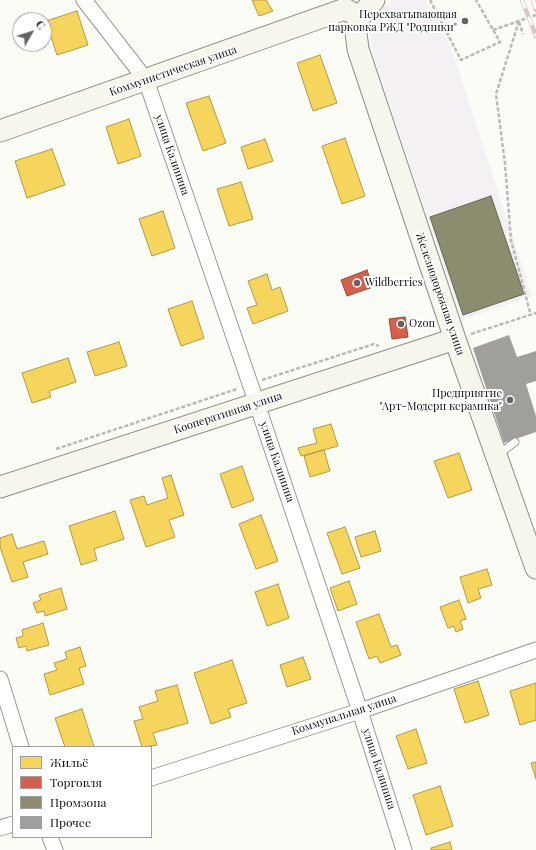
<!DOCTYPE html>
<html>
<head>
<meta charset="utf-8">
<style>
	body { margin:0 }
	#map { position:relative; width:536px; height:850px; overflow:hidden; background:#fcfcf7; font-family:"Playfair Display",serif }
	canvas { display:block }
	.legend { position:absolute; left:12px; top:746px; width:140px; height:92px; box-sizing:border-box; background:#fff; border:1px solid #a0a0a0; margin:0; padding:5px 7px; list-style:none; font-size:12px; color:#111 }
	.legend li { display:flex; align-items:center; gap:8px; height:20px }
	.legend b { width:20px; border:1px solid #a0a0a0 }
	.north { position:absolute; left:12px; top:12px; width:40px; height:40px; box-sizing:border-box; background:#fff; border:1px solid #a0a0a0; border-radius:50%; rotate:51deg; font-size:11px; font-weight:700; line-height:16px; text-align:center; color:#111 }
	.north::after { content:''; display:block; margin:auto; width:14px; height:18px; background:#636362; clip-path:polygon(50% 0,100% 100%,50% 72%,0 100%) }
</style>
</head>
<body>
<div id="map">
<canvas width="536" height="850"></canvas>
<ul class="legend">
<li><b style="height:11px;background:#f6d55c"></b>Жильё</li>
<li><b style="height:11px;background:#d6604d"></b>Торговля</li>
<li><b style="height:11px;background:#8c8c6e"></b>Промзона</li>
<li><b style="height:11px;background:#a09f9c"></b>Прочее</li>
</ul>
<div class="north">С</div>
</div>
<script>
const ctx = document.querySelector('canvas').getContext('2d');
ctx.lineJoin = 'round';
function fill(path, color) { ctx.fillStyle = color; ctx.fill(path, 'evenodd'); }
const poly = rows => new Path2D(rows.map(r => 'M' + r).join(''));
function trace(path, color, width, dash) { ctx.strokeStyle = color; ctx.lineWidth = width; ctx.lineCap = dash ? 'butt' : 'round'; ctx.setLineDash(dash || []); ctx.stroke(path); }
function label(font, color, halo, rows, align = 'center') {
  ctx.font = font + ' "Playfair Display",serif'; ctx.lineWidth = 4; ctx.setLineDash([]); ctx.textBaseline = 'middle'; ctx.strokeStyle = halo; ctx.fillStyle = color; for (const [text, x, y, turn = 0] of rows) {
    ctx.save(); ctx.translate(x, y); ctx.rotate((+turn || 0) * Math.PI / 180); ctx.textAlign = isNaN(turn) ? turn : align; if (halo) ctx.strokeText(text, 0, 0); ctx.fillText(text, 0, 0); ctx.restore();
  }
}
const industrial = poly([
	[392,0,425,0,441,25,456,62,532,296,462,320,374,57,369,28,383,7]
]);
const homes = poly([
	[252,0,266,0,273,11,259,16,252,0],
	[77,11,88,45,57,55,46,21,77,11],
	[320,55,337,103,313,111,297,63,320,55],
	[209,96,226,143,203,151,186,103,209,96],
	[129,119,141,156,118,164,106,127,129,119],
	[345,138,365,196,342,204,322,146,345,138],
	[265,139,273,161,248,169,241,147,265,139],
	[52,149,65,185,27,198,15,161,52,149],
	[241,182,253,219,229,226,217,189,241,182],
	[163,211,175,248,152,256,139,219,163,211],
	[267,274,272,290,280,287,288,311,253,324,247,308,257,305,248,281,267,274],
	[192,301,204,338,181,346,168,309,192,301],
	[119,342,127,366,95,376,87,352,119,342],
	[68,358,76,382,49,391,51,397,32,403,22,373,68,358],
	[331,424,338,446,301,456,298,448,317,443,313,429,331,424],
	[324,450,330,471,310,477,304,456,324,450],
	[459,453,472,490,448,498,434,461,459,453],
	[242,466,254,500,232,508,220,474,242,466],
	[171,475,184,515,169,520,175,537,146,547,130,500,144,496,147,505,168,498,162,478,171,475],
	[115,511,124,539,94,549,97,560,81,565,69,526,115,511],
	[261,515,278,561,256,569,239,524,261,515],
	[345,527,360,568,342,574,327,533,345,527],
	[375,531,381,551,361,557,355,537,375,531],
	[12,534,17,549,44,541,48,554,23,562,28,577,12,582,0,547,0,538,12,534],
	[487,569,492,585,478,589,481,598,468,603,460,577,487,569],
	[349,581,357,604,338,611,330,588,349,581],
	[278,584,289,618,267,626,255,592,278,584],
	[61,588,67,609,45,616,44,611,37,613,33,603,41,600,39,595,61,588],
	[459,600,466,619,460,621,463,629,456,632,454,626,448,628,440,607,459,600],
	[379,614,391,647,397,645,401,655,380,663,377,656,369,659,356,622,379,614],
	[43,623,49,645,27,651,26,646,19,648,16,638,23,636,22,630,43,623],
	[80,647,86,666,79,668,84,684,50,695,44,674,57,670,54,663,67,659,65,652,80,647],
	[303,657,311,679,287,687,280,665,303,657],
	[232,660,247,703,228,709,231,717,211,724,194,673,232,660],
	[478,681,489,715,465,723,454,689,478,681],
	[536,683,536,720,520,725,510,691,536,683],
	[177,685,188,723,153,733,157,745,142,747,134,721,143,719,139,707,158,701,155,691,177,685],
	[82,709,94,747,65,747,55,718,82,709],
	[416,729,427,763,408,769,396,736,416,729],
	[536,762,536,779,531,763,536,762],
	[440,786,453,826,426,835,413,795,440,786],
	[450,842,452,850,431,850,431,848,450,842]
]);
const shops = poly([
	[367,270,373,287,347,296,341,280,367,270],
	[405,317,408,337,392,339,389,319,405,317]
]);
const industry = poly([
	[491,196,524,294,463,315,430,217,491,196]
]);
const building = poly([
	[509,335,517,357,536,351,536,381,526,384,536,416,536,432,504,443,473,348]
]);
const path = poly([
	[430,0,461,60,500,42,476,0],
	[519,21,496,94,505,164,511,240,531,316],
	[519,22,523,34],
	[493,30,536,15],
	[471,334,536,313],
	[262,380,374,344,379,346],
	[56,449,237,389]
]);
const lane = poly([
	[499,454,515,442]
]);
const street = poly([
	[84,0,146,80,257,404,360,711,404,850],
	[0,679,21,747],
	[151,778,360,711,536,650],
	[0,828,13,824],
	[50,837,55,850]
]);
const secondary = poly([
	[374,0,360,17,356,33,358,49,455,339,536,568],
	[0,131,345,9,360,17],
	[0,487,455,339]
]);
const rail = poly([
	[522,0,536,36],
	[533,0,536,10]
]);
const markers = [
	[465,21,4,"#636362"],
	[357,283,4,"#636362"],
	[401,324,4,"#636362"],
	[510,400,4,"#636362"]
];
const poiNames = [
	["Перехватывающая",457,15],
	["парковка РЖД \"Родники\"",457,28],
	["Wildberries",365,283,"left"],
	["Ozon",409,324,"left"],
	["Предприятие",502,394],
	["\"Арт-Модерн керамика\"",502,407]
];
const streetNames = [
	["Коммунистическая улица",173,71,-19],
	["улица Калинина",172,155,71],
	["Железнодорожная улица",440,294,71],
	["Кооперативная улица",228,413,-18],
	["улица Калинина",277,462,71],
	["Коммунальная улица",344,715,-18],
	["улица Калинина",379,769,72]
];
fill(industrial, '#f4f0f3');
fill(homes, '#f6d55c');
trace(homes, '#b19a46', 1);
fill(shops, '#d6604d');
trace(shops, '#9b483b', 1);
fill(industry, '#8c8c6e');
trace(industry, '#676752', 1);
fill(building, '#a09f9c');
trace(lane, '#979795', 9);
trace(street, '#979795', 17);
trace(secondary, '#8d8d8b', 23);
trace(path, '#b9b9b8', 2.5, [4, 2]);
trace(lane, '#fffffe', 7);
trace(street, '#fffffe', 15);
trace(secondary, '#f6f6ec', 21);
trace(rail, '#d8c7c6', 4.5);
trace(rail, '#fff', 3, [9]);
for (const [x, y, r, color] of markers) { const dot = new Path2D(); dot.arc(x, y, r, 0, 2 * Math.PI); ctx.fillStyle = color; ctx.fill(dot); trace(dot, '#fff', 1.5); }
label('11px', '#111', '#fff', poiNames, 'right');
label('11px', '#111', '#fff', streetNames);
</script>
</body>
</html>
